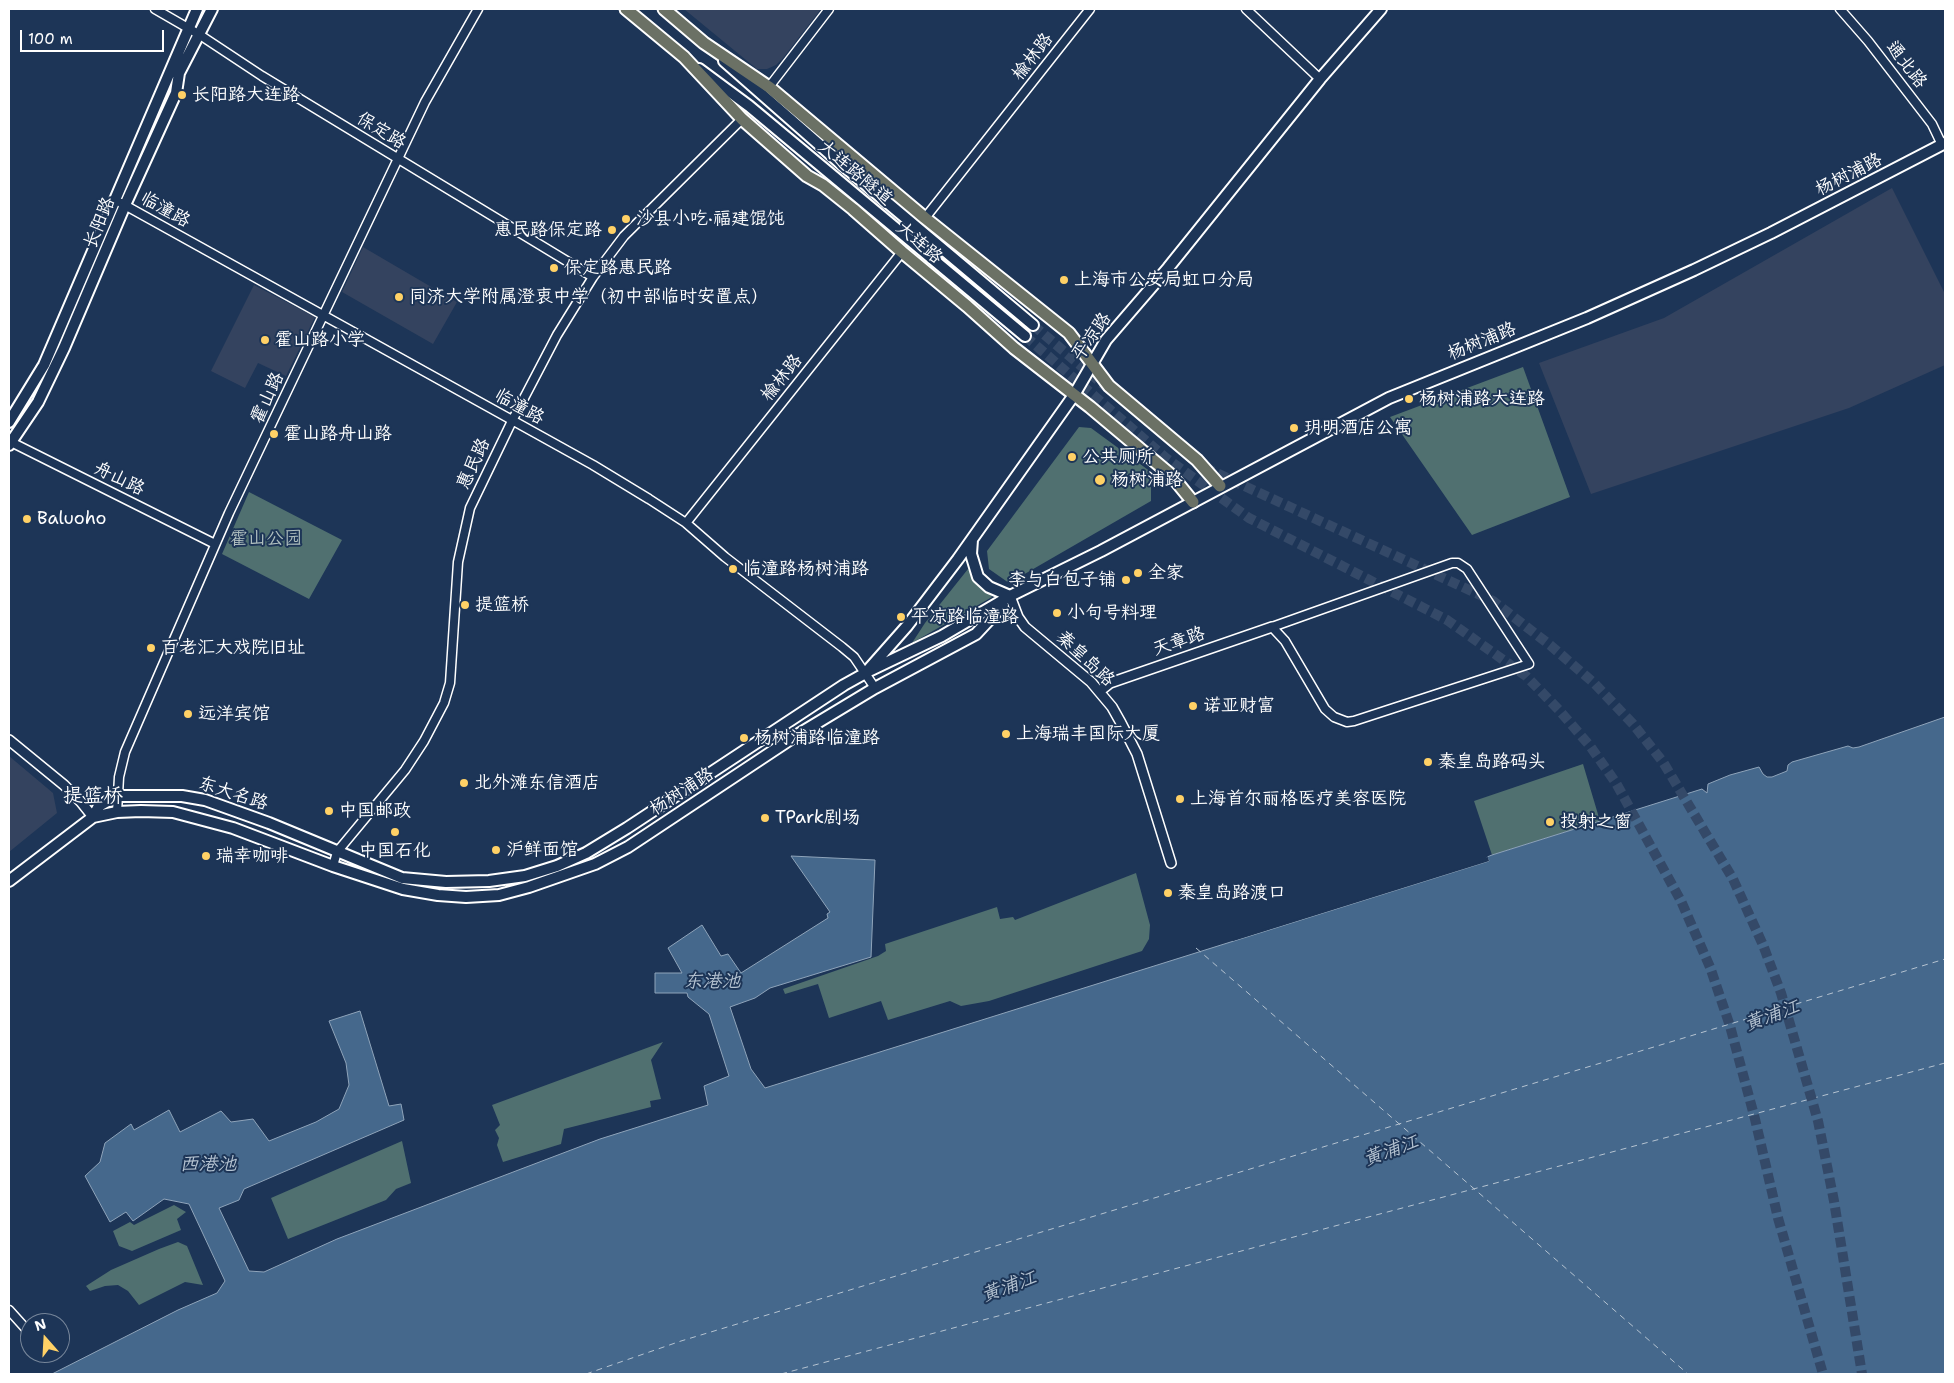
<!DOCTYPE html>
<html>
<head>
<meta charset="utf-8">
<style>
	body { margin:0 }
	#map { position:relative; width:1954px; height:1383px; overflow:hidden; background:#1d3557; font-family:"Shantell Sans",sans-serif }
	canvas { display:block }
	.frame { position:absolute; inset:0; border:10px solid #fff; pointer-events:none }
	.north { position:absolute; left:20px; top:1313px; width:50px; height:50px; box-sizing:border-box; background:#1d3557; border:1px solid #77869a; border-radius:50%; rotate:341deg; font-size:14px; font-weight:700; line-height:20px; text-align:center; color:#fff }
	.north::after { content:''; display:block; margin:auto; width:18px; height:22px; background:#ffd166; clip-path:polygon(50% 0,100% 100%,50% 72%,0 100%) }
	.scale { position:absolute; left:20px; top:30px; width:144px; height:22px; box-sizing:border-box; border:2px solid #fff; border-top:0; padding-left:6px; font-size:15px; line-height:18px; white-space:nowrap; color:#fff; -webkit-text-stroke:4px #1d3557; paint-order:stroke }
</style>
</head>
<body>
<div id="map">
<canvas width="1954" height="1383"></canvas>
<div class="frame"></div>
<div class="north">N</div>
<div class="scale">100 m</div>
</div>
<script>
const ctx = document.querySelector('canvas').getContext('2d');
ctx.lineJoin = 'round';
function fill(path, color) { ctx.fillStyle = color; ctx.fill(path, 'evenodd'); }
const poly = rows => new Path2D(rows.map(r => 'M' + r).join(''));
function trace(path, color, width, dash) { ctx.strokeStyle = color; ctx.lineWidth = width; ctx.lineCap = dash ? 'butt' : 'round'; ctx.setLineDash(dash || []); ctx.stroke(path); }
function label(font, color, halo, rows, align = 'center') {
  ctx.font = font + ' "Shantell Sans","LXGW WenKai TC",sans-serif'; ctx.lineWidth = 4; ctx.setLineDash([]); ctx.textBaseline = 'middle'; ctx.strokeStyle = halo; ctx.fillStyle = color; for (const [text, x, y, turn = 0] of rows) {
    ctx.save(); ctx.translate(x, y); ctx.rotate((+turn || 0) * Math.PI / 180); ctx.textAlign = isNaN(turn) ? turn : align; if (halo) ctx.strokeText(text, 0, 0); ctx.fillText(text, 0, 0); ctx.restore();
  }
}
const built = poly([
	[684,9,821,9,783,58,776,65,767,69,757,69],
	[1892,188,1945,294,1945,365,1849,408,1591,494,1539,363,1664,318],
	[363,247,457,302,433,344,342,292],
	[254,285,315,317,286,376,258,363,245,388,211,371],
	[9,756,53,793,57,813,9,852]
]);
const green = poly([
	[1523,367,1570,497,1472,535,1390,417],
	[1079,427,1091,428,1151,472,1151,501,1009,583,989,569,987,551],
	[249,492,342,540,309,599,222,554],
	[968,569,992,597,912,643,925,623],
	[1583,764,1600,821,1492,855,1474,801],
	[1136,873,1150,925,1149,939,1142,951,989,1001,961,1006,950,1001,888,1020,881,1001,829,1018,818,984,785,994,783,989,878,956,886,951,885,944,997,907,1000,919,1013,917,1015,920],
	[663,1042,651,1060,661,1099,650,1101,651,1107,564,1129,561,1144,503,1162,497,1145,499,1138,495,1130,500,1125,492,1105],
	[402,1141,411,1183,396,1189,386,1200,288,1239,271,1198],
	[174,1205,186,1212,177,1219,181,1230,132,1251,119,1246,113,1231,130,1222,134,1225],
	[178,1242,187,1246,203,1285,185,1282,139,1305,128,1291,118,1285,105,1286,90,1291,86,1286,111,1270,159,1249]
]);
const water = poly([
	[1945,717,1945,1374,52,1374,178,1310,217,1293,225,1281,189,1204,164,1199,133,1221,126,1212,110,1222,85,1176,100,1162,105,1143,131,1124,134,1130,169,1110,180,1132,221,1111,231,1122,253,1119,269,1141,316,1122,339,1109,349,1085,346,1063,329,1021,360,1011,389,1106,401,1104,404,1120,244,1189,239,1200,219,1208,249,1271,264,1272,337,1239,600,1139,708,1105,704,1086,729,1076,709,1014,688,997,687,993,655,993,655,973,682,973,668,948,702,925,721,956,728,954,741,973,828,918,827,914,830,912,791,856,875,860,871,957,770,988,755,998,730,1007,751,1069,765,1088,1489,861,1487,857,1492,855,1702,789,1707,793,1708,784,1730,775,1759,767,1763,774,1767,777,1772,777,1787,771,1788,765,1792,762,1848,746,1853,748,1859,747,1945,717]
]);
const pier = poly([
	[1487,855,1489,861,1233,941,1232,939,1486,860]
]);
const ferry = poly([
	[1196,948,1688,1374],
	[40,1373,41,1374],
	[586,1374,681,1341,1945,959],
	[781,1374,1945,1063]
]);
const secondaryTunnel = poly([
	[1033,325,1106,387],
	[1025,336,1166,458,1249,518,1447,620,1526,676,1559,710,1590,746,1616,783,1681,901,1710,967,1730,1026,1755,1119,1778,1218,1823,1374],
	[1205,466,1210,470,1493,601,1550,645,1594,683,1633,724,1663,762,1733,879,1763,945,1781,993,1818,1121,1834,1201,1862,1374]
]);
const minor = poly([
	[155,9,200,35,262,76,593,277],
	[1246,9,1320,79],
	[1840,9,1868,41,1932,124,1942,145],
	[769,87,829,9],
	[121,203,593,465,649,499,686,523,725,557,842,647,854,657,875,688],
	[925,218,1090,9],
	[9,441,215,544],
	[686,523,902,252],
	[1452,563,1458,563,1467,569,1529,664,1354,721,1347,722,1334,717,1325,709,1285,641,1272,627,1452,563],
	[117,812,119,777,125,752,229,513,425,102,478,9],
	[333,866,337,852,405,770,424,741,444,703,450,683,458,562,470,508,512,421,557,335,593,277,624,236,742,119],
	[9,1310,27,1330]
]);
const tertiary = poly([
	[1010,596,1018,617,1025,627,1091,682,1112,707,1121,723,1137,754,1171,863],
	[1100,691,1110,683,1272,627],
	[9,740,64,785,81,802,93,817]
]);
const secondary = poly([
	[724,61,839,162,1033,325],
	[699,69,749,106,1025,336],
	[9,422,44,365,197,9],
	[9,445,38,402,64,348,125,205,176,93,179,73,212,9],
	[972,540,971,554,978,577,989,587,1010,596],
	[869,669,907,626,958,559,1074,395,1106,340,1168,268,1320,79,1381,9],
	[93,817,99,806,117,796,182,796,205,800,269,823,402,878,446,882,489,881,525,876,557,866,586,853,627,828,844,685,871,670,942,636,1010,596,1101,551,1389,398,1587,318,1694,270,1771,233,1945,143],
	[9,881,93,817,117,812,141,811,173,812,233,828,333,866,403,889,438,895,466,897,499,895,529,887,595,864,628,847,797,735,875,688,976,634,1003,605]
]);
const primary = poly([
	[626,9,684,57,742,119,807,176,823,185,853,209,902,252,967,306,1014,348,1090,407,1171,475,1193,502],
	[664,9,704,43,769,87,925,218,1069,333,1109,386,1197,460,1220,486]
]);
const markers = [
	[182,95,5,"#ffd166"],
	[626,219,5,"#ffd166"],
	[612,230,5,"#ffd166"],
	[554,268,5,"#ffd166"],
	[1064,280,5,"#ffd166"],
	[399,297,5,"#ffd166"],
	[265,340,5,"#ffd166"],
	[1409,399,5,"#ffd166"],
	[1294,428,5,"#ffd166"],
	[274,434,5,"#ffd166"],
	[1072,457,5,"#ffd166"],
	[1100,480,6,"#ffd166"],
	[27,519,5,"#ffd166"],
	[733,569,5,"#ffd166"],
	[1138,573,5,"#ffd166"],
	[1126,580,5,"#ffd166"],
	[465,605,5,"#ffd166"],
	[1057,613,5,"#ffd166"],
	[901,617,5,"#ffd166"],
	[151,648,5,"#ffd166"],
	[1193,706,5,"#ffd166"],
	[188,714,5,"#ffd166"],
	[1006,734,5,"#ffd166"],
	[744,738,5,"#ffd166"],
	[1428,762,5,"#ffd166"],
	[464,783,5,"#ffd166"],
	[1180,799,5,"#ffd166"],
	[329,811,5,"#ffd166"],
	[765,818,5,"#ffd166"],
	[1550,822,5,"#ffd166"],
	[395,832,5,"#ffd166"],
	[496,850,5,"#ffd166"],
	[206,856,5,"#ffd166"],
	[1168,893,5,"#ffd166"]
];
const streetNames = [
	["榆林路",1033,57,-52],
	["通北路",1906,65,52],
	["保定路",381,131,31],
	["大连路隧道",855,173,40],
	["杨树浦路",1849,175,-27],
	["临潼路",165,210,29],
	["长阳路",100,223,-68],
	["大连路",919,243,40],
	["平凉路",1092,337,-55],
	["杨树浦路",1482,342,-22],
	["榆林路",782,378,-51],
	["霍山路",268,398,-65],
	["临潼路",519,407,29],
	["惠民路",474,464,-65],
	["舟山路",119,479,26],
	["天章路",1179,642,-19],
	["秦皇岛路",1085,659,43],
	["杨树浦路",682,792,-33],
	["东大名路",233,794,18]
];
const poiNames = [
	["长阳路大连路",192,95],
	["沙县小吃·福建馄饨",636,219],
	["惠民路保定路",602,230,"right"],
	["保定路惠民路",564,268],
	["上海市公安局虹口分局",1074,280],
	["同济大学附属澄衷中学（初中部临时安置点）",409,297],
	["霍山路小学",275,340],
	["杨树浦路大连路",1419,399],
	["玥明酒店公寓",1304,428],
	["霍山路舟山路",284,434],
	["公共厕所",1082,457],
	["杨树浦路",1111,480],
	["Baluoho",37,519],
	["临潼路杨树浦路",743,569],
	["全家",1148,573],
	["李与白包子铺",1116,580,"right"],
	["提篮桥",475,605],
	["小句号料理",1067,613],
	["平凉路临潼路",911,617],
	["百老汇大戏院旧址",161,648],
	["诺亚财富",1203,706],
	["远洋宾馆",198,714],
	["上海瑞丰国际大厦",1016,734],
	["杨树浦路临潼路",754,738],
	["秦皇岛路码头",1438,762],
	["北外滩东信酒店",474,783],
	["上海首尔丽格医疗美容医院",1190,799],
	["中国邮政",339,811],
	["TPark剧场",775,818],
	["投射之窗",1560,822],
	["沪鲜面馆",506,850],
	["中国石化",395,851,"center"],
	["瑞幸咖啡",216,856],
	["秦皇岛路渡口",1178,893]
];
const parkNames = [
	["霍山公园",266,539]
];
const waterNames = [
	["东港池",712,982],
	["黄浦江",1772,1016,-20],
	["黄浦江",1391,1151,-20],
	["西港池",208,1165],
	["黄浦江",1009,1287,-20]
];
const quarterNames = [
	["提篮桥",93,797]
];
fill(built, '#34435f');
fill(green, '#507070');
fill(water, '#45688c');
trace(water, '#8fa4ba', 1);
fill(pier, '#1d3557');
trace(ferry, '#b5c3d1', 1, [6, 5]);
trace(secondaryTunnel, '#344968', 10, [10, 5]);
trace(minor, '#fff', 11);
trace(tertiary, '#fff', 12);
trace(secondary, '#fff', 14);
trace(primary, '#fff', 15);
trace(minor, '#1d3557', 8);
trace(tertiary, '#1d3557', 9);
trace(secondary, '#1d3557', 10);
trace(primary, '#6b7165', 11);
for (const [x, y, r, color] of markers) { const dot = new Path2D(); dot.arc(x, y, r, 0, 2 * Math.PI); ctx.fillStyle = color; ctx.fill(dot); trace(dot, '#1d3557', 2); }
label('18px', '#fff', '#1d3557', streetNames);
label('18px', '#fff', '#1d3557', poiNames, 'left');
label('18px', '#b0bfbf', '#1d3557', parkNames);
label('italic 19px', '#b5c3d1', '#1d3557', waterNames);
label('20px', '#fff', '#1d3557', quarterNames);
</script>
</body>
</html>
